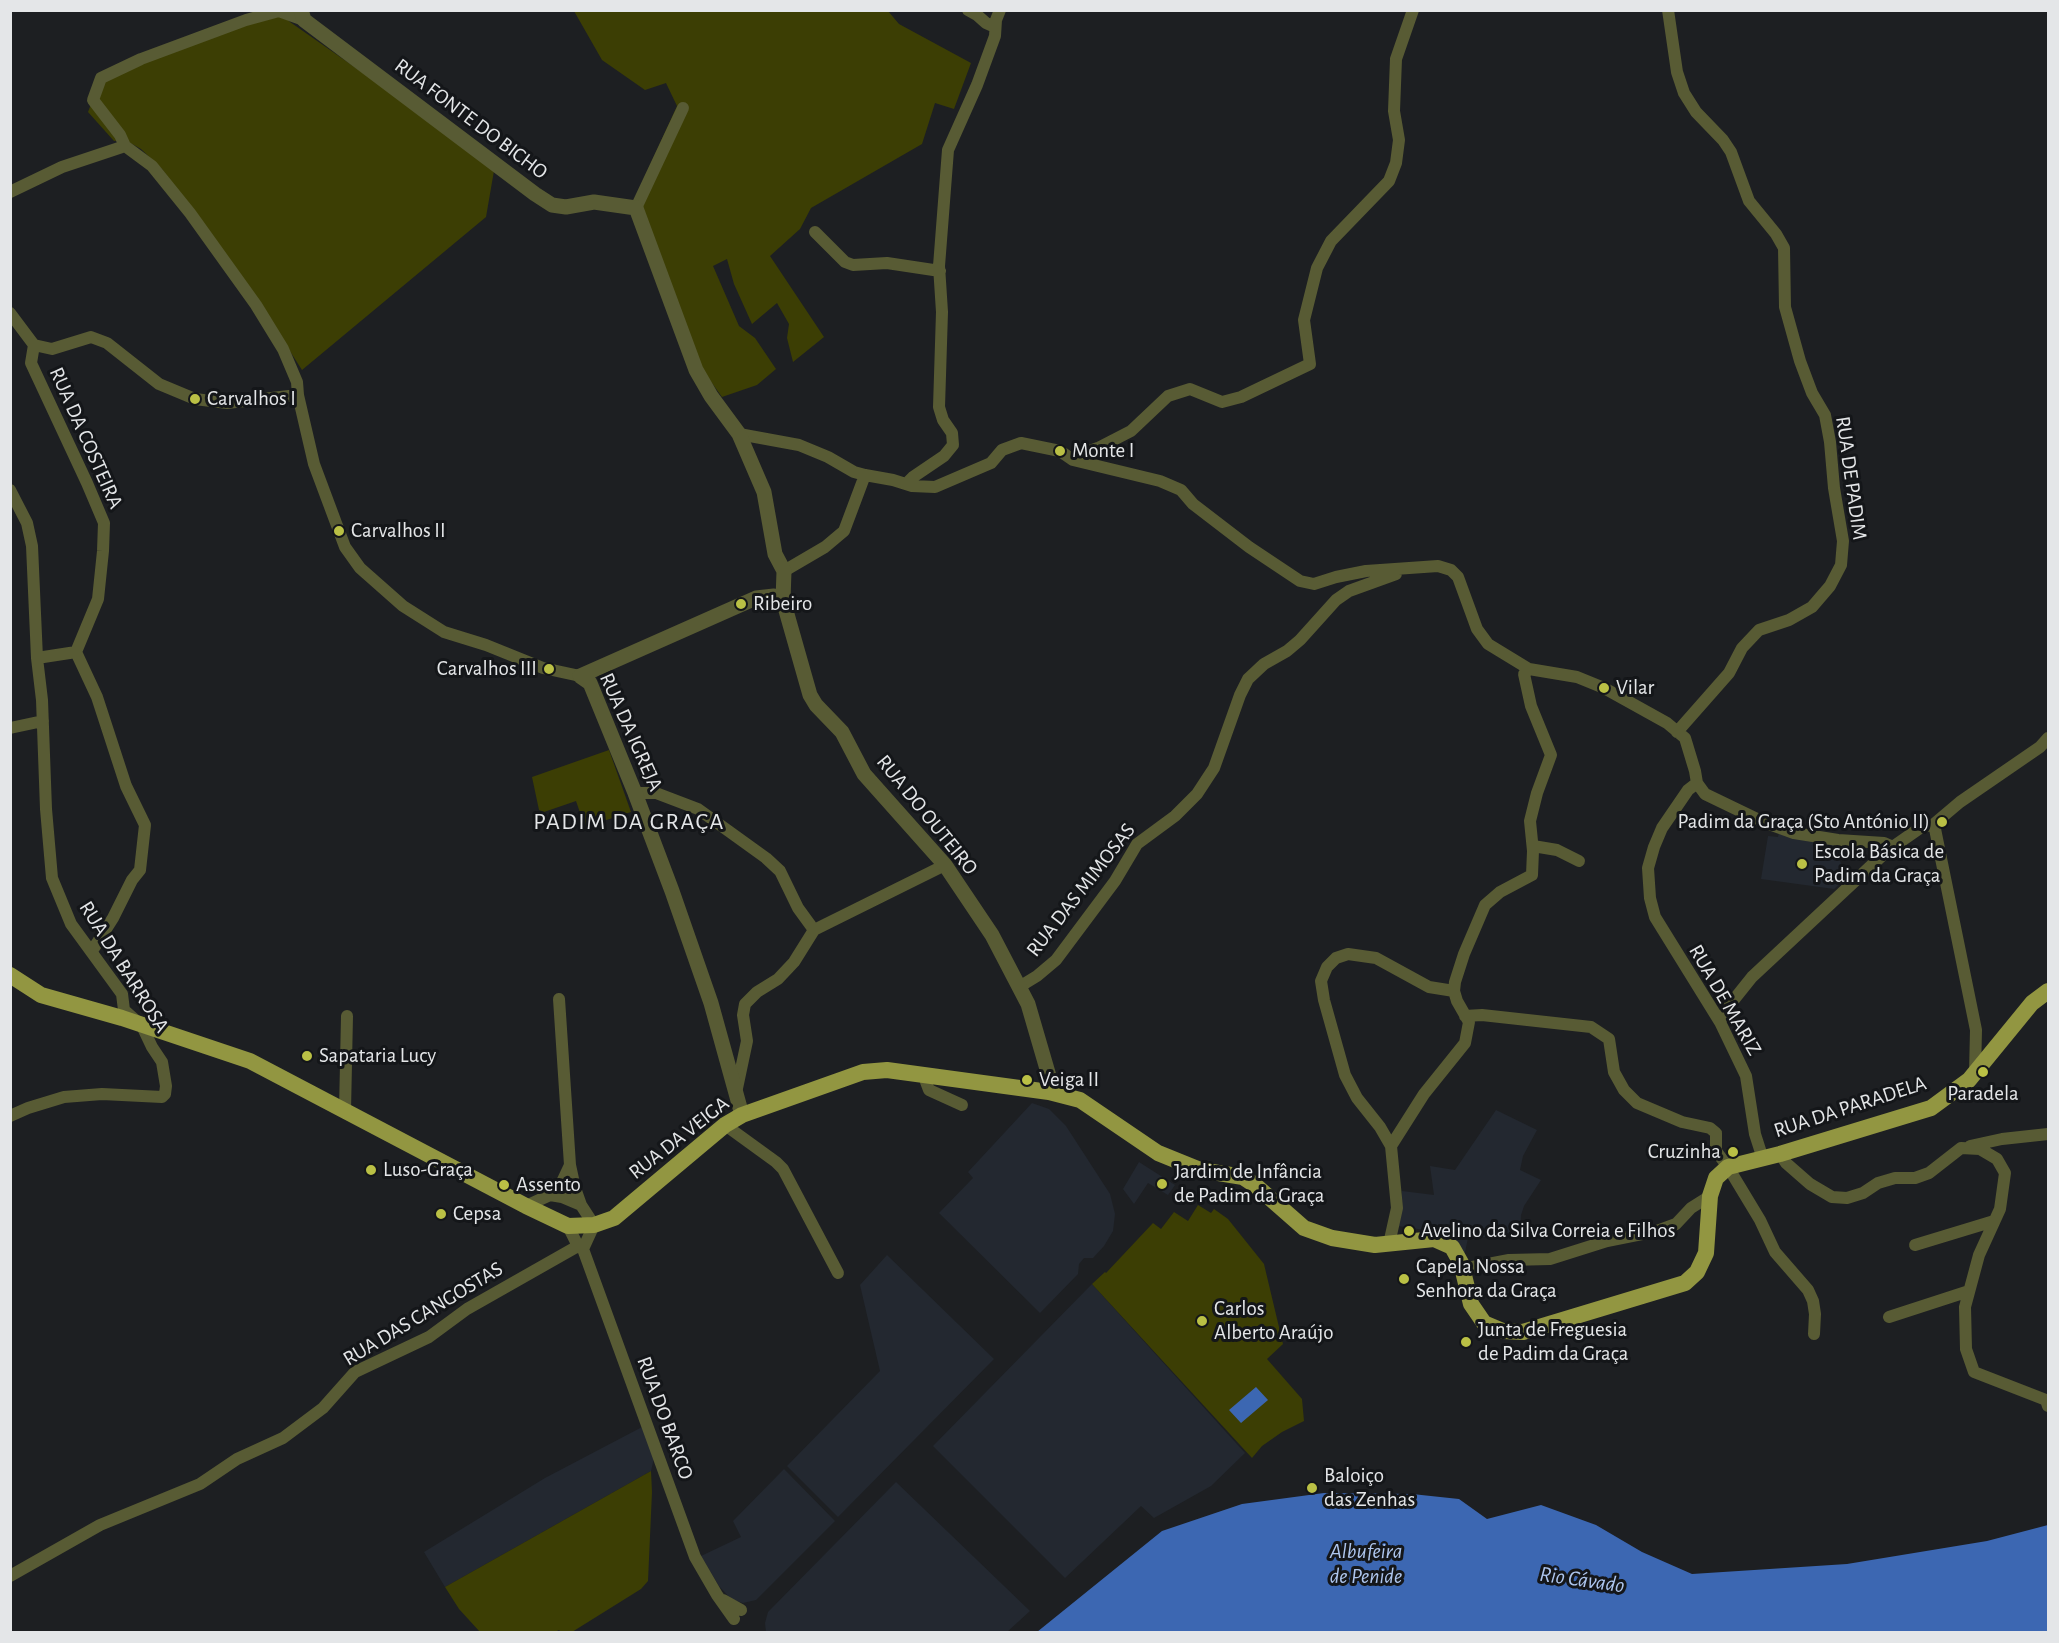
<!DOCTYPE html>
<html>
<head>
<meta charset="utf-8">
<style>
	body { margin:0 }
	#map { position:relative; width:2059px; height:1643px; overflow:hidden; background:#1d1f22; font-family:"Alegreya Sans",sans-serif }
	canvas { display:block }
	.frame { position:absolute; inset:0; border:12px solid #e4e6e8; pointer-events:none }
</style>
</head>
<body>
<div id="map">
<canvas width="2059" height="1643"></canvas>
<div class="frame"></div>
</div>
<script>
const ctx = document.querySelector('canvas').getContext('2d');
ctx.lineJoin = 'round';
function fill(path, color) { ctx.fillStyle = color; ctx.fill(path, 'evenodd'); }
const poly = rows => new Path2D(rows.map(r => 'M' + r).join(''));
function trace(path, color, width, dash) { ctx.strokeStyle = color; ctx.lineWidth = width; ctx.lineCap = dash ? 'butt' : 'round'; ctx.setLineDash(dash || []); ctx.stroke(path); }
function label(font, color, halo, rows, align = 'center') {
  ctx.font = font + ' "Alegreya Sans",sans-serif'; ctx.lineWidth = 6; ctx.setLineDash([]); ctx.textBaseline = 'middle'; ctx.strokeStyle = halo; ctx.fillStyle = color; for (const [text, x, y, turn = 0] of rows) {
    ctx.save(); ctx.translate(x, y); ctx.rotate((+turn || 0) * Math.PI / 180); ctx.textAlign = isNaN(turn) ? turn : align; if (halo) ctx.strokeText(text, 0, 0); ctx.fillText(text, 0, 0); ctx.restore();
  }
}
const built = poly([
	[1779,832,1833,845,1837,849,1845,879,1834,889,1761,879,1768,836,1778,837],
	[1032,1103,1049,1109,1066,1126,1110,1194,1115,1214,1113,1231,1104,1246,1093,1258,1084,1258,1079,1264,1078,1274,1040,1313,939,1213,973,1178,968,1172],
	[1496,1110,1537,1130,1523,1156,1520,1170,1541,1180,1524,1206,1521,1215,1520,1235,1468,1238,1464,1257,1424,1230,1398,1226,1402,1191,1434,1195,1430,1166,1455,1170],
	[1139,1162,1175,1185,1168,1195,1148,1183,1134,1204,1123,1189],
	[887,1255,994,1359,838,1517,787,1466,880,1371,860,1285],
	[1092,1284,1245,1453,1211,1486,1154,1518,1141,1506,1065,1578,933,1446],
	[644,1426,655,1454,651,1471,445,1587,424,1552,545,1478],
	[784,1469,835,1521,756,1600,743,1603,731,1599,719,1586,701,1556,741,1537,733,1521],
	[896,1482,1030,1611,1007,1632,766,1632,765,1623,768,1612]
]);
const green = poly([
	[279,11,290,22,495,165,486,217,302,370,270,320,162,169,141,149,125,140,114,141,88,112,101,78],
	[574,11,888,11,899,24,971,63,954,109,935,103,922,144,811,208,800,229,770,256,824,337,793,362,787,338,789,324,777,303,752,324,734,284,727,259,713,266,739,326,755,338,776,369,757,385,722,397,704,372,640,210,644,178,677,106,666,83,645,90,602,60],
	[609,750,631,812,585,827,576,801,544,812,539,810,532,777],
	[1198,1205,1211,1213,1214,1209,1228,1219,1264,1264,1283,1344,1267,1359,1302,1399,1304,1421,1282,1432,1262,1446,1252,1458,1092,1284,1105,1272,1106,1273,1153,1223,1161,1229,1174,1212,1188,1221],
	[651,1471,652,1492,648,1581,641,1589,572,1632,561,1632,559,1630,555,1632,480,1632,459,1609,445,1587]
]);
const water = poly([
	[1256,1387,1268,1400,1241,1423,1229,1410],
	[1324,1493,1412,1494,1459,1499,1487,1519,1541,1505,1596,1525,1642,1552,1692,1574,1847,1564,1987,1541,2048,1525,2048,1632,1037,1632,1162,1531,1242,1504]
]);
const minor = poly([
	[968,10,977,15,986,23,995,27],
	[1668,10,1677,72,1684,93,1696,112,1723,140,1731,152,1749,201,1776,234,1784,248,1785,307,1800,361,1812,393,1825,415,1830,442,1834,488,1843,541,1841,565,1830,586,1812,607,1789,620,1759,630,1742,648,1729,673,1677,732],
	[304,20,279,11,246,20,141,59,101,78,93,100,120,135,125,146,152,166,190,213,256,305,283,349,297,382,298,395,314,464,345,547,360,568,403,606,444,632,486,645,543,668,580,676],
	[10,192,62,167,125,146],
	[636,208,683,108],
	[815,232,845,262,853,265,887,263,940,271],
	[10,313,34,345,52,349,91,337,107,343,159,384,195,399,227,403,298,395],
	[34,345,31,363,87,483,104,523,103,551,98,599,76,652,97,697,126,786,145,825,140,870,132,880,113,918,92,951],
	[739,434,799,445,828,457,854,472,865,475,893,480,912,486,935,487,991,463,1002,450,1021,443,1060,451,1073,460,1160,481,1181,490,1193,504,1249,547,1300,581,1314,584,1336,577,1366,571,1438,566,1451,570,1458,577,1477,629,1488,644,1529,669,1577,677,1604,688,1667,723,1685,738,1695,771,1697,783],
	[1073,460,1079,455,1098,448,1131,431,1168,396,1190,389,1222,402,1241,397,1310,364,1304,320,1317,268,1331,241,1389,181,1396,163,1399,140,1394,111,1396,59,1413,10],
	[906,484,913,477,944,456,953,445,952,433,943,420,939,407,942,312,939,266,948,150,977,85,995,36,996,20,1000,10],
	[10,490,27,523,32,546,37,658,42,700,46,809,52,878,71,924,122,994,124,1010,142,1026,152,1047,162,1062,166,1086,165,1094,162,1097,102,1094,64,1097,28,1108,10,1116],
	[784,571,825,547,844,531,865,475],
	[37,658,76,652],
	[10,728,43,721],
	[1697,783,1688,790,1662,828,1654,847,1648,868,1650,898,1655,917,1720,1022,1746,1076,1755,1134,1763,1159],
	[1697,783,1705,794,1761,821,1794,833,1838,840,1884,843,1893,847],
	[635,793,656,793,698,809,766,858,780,871,798,908,814,930,794,962,778,979,757,992,745,1004,743,1015,747,1041,736,1093],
	[1934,824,1976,1030,1975,1073],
	[1533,846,1557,850,1579,861],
	[814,930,945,865],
	[1019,987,1037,976,1056,960,1115,881,1137,844,1175,816,1197,794,1214,768,1240,695,1248,679,1264,664,1287,651,1300,640,1336,600,1349,591,1396,574],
	[559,999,570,1165,575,1188,581,1205,594,1225,583,1249],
	[1465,1016,1482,1015,1591,1027,1609,1039,1614,1072,1624,1090,1637,1103,1682,1122,1710,1128,1716,1133,1716,1151,1728,1167,1760,1220,1775,1252,1808,1290,1813,1301,1815,1314,1814,1334],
	[1720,1022,1728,1007,1752,977,1887,851,1920,828,1934,824,1960,802,2040,747,2048,738],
	[926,1075,926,1082,929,1090,962,1105],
	[345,1111,347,1016],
	[725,1125,776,1162,783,1169,838,1273],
	[1391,1146,1380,1127,1357,1098,1345,1075,1324,1000,1321,981,1327,967,1336,958,1348,954,1376,958,1429,987,1454,991],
	[1970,1146,2002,1139,2048,1134],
	[1780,1154,1786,1163,1810,1184,1832,1197,1847,1198,1863,1193,1878,1183,1895,1178,1915,1178,1929,1173,1961,1148,1980,1149,1997,1159,2005,1173,2000,1209,1979,1255,1965,1307,1966,1349,1974,1372,2046,1400,2048,1406],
	[550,1195,562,1197,581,1205],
	[526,1206,550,1195,562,1182,570,1165],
	[568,1226,578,1246,583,1249,695,1557,717,1595,734,1619],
	[1389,1244,1397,1208,1391,1146,1424,1094,1465,1043,1469,1022,1457,1001,1454,991,1455,982,1464,954,1485,905,1500,892,1532,875,1533,851,1530,821,1537,793,1551,755,1531,706,1524,674,1529,669],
	[1915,1245,1994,1221],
	[1462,1269,1509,1260,1550,1259,1607,1241,1657,1231,1676,1224,1691,1208,1710,1196],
	[1889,1317,1969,1291],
	[10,1576,100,1525,200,1484,237,1459,283,1438,323,1408,355,1372,429,1337,467,1309,578,1246],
	[723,1600,741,1610]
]);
const tertiary = poly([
	[301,10,304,20,535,194,552,205,566,207,594,202,636,208,696,370,711,396,739,434,764,492,775,554,784,571,783,600,810,695,816,705,842,732,864,774,945,865,992,935,1028,1004,1049,1076,1049,1092],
	[580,676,590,683,635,793,672,891,711,1003,742,1115],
	[580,676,756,598,774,596,783,600]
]);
const primary = poly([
	[10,975,41,995,122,1018,250,1061,526,1206,568,1226,594,1225,614,1218,725,1125,742,1115,863,1072,887,1070,1049,1092,1080,1100,1158,1153,1200,1170,1243,1177,1255,1185,1304,1228,1332,1238,1375,1245,1434,1239,1452,1247,1461,1263,1471,1304,1484,1323,1503,1331,1523,1332,1685,1283,1697,1272,1706,1253,1710,1196,1716,1178,1728,1167,1780,1154,1931,1108,1969,1080,2032,1003,2048,991]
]);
const markers = [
	[195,399,6,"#bac045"],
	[1060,451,6,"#bac045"],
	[339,531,6,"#bac045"],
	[741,604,6,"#bac045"],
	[549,669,6,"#bac045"],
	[1604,688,6,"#bac045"],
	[1942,822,6,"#bac045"],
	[1802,864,6,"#bac045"],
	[307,1056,6,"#bac045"],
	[1983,1072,6,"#bac045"],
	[1027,1080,6,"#bac045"],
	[1733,1152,6,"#bac045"],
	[371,1170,6,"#bac045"],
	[1162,1184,6,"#bac045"],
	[504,1185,6,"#bac045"],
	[441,1214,6,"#bac045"],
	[1409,1231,6,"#bac045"],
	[1404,1279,6,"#bac045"],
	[1202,1321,6,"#bac045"],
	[1466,1342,6,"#bac045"],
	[1312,1488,6,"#bac045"]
];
const streetNames = [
	["RUA FONTE DO BICHO",471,119,37],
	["RUA DA COSTEIRA",86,438,66],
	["RUA DE PADIM",1851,478,82],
	["RUA DA IGREJA",631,732,66],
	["RUA DO OUTEIRO",927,815,51],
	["RUA DAS MIMOSAS",1081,890,-52],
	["RUA DA BARROSA",124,967,58],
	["RUA DE MARIZ",1725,1000,60],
	["RUA DA PARADELA",1850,1107,-18],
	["RUA DA VEIGA",679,1138,-38],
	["RUA DAS CANGOSTAS",423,1314,-31],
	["RUA DO BARCO",665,1418,70]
];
const poiNames = [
	["Carvalhos I",207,399],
	["Monte I",1072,451],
	["Carvalhos II",351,531],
	["Ribeiro",753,604],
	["Carvalhos III",537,669,"right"],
	["Vilar",1616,688],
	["Padim da Graça (Sto António II)",1930,822,"right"],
	["Escola Básica de",1814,852],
	["Padim da Graça",1814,876],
	["Sapataria Lucy",319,1056],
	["Veiga II",1039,1080],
	["Paradela",1983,1094,"center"],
	["Cruzinha",1721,1152,"right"],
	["Luso-Graça",383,1170],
	["Jardim de Infância",1174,1172],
	["de Padim da Graça",1174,1196],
	["Assento",516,1185],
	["Cepsa",453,1214],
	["Avelino da Silva Correia e Filhos",1421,1231],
	["Capela Nossa",1416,1267],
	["Senhora da Graça",1416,1291],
	["Carlos",1214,1309],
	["Alberto Araújo",1214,1333],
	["Junta de Freguesia",1478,1330],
	["de Padim da Graça",1478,1354],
	["Baloiço",1324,1476],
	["das Zenhas",1324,1500]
];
const waterNames = [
	["Albufeira",1366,1551],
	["de Penide",1366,1576],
	["Rio Cávado",1582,1580,8]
];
const quarterNames = [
	["PADIM DA GRAÇA",629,822]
];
fill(built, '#232830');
fill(green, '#3c3e04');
fill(water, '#3c67b2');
trace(minor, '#585b34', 12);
trace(tertiary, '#585b34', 15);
trace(primary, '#929641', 16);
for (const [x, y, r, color] of markers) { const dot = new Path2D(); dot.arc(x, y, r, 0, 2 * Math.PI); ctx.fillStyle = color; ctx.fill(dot); trace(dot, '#141619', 2); }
label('21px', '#e4e6e8', '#141619', streetNames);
label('21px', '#e4e6e8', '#141619', poiNames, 'left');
label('italic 22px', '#aec6ee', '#141619', waterNames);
ctx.letterSpacing = '1.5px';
label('24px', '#e4e6e8', '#141619', quarterNames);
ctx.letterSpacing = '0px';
</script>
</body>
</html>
